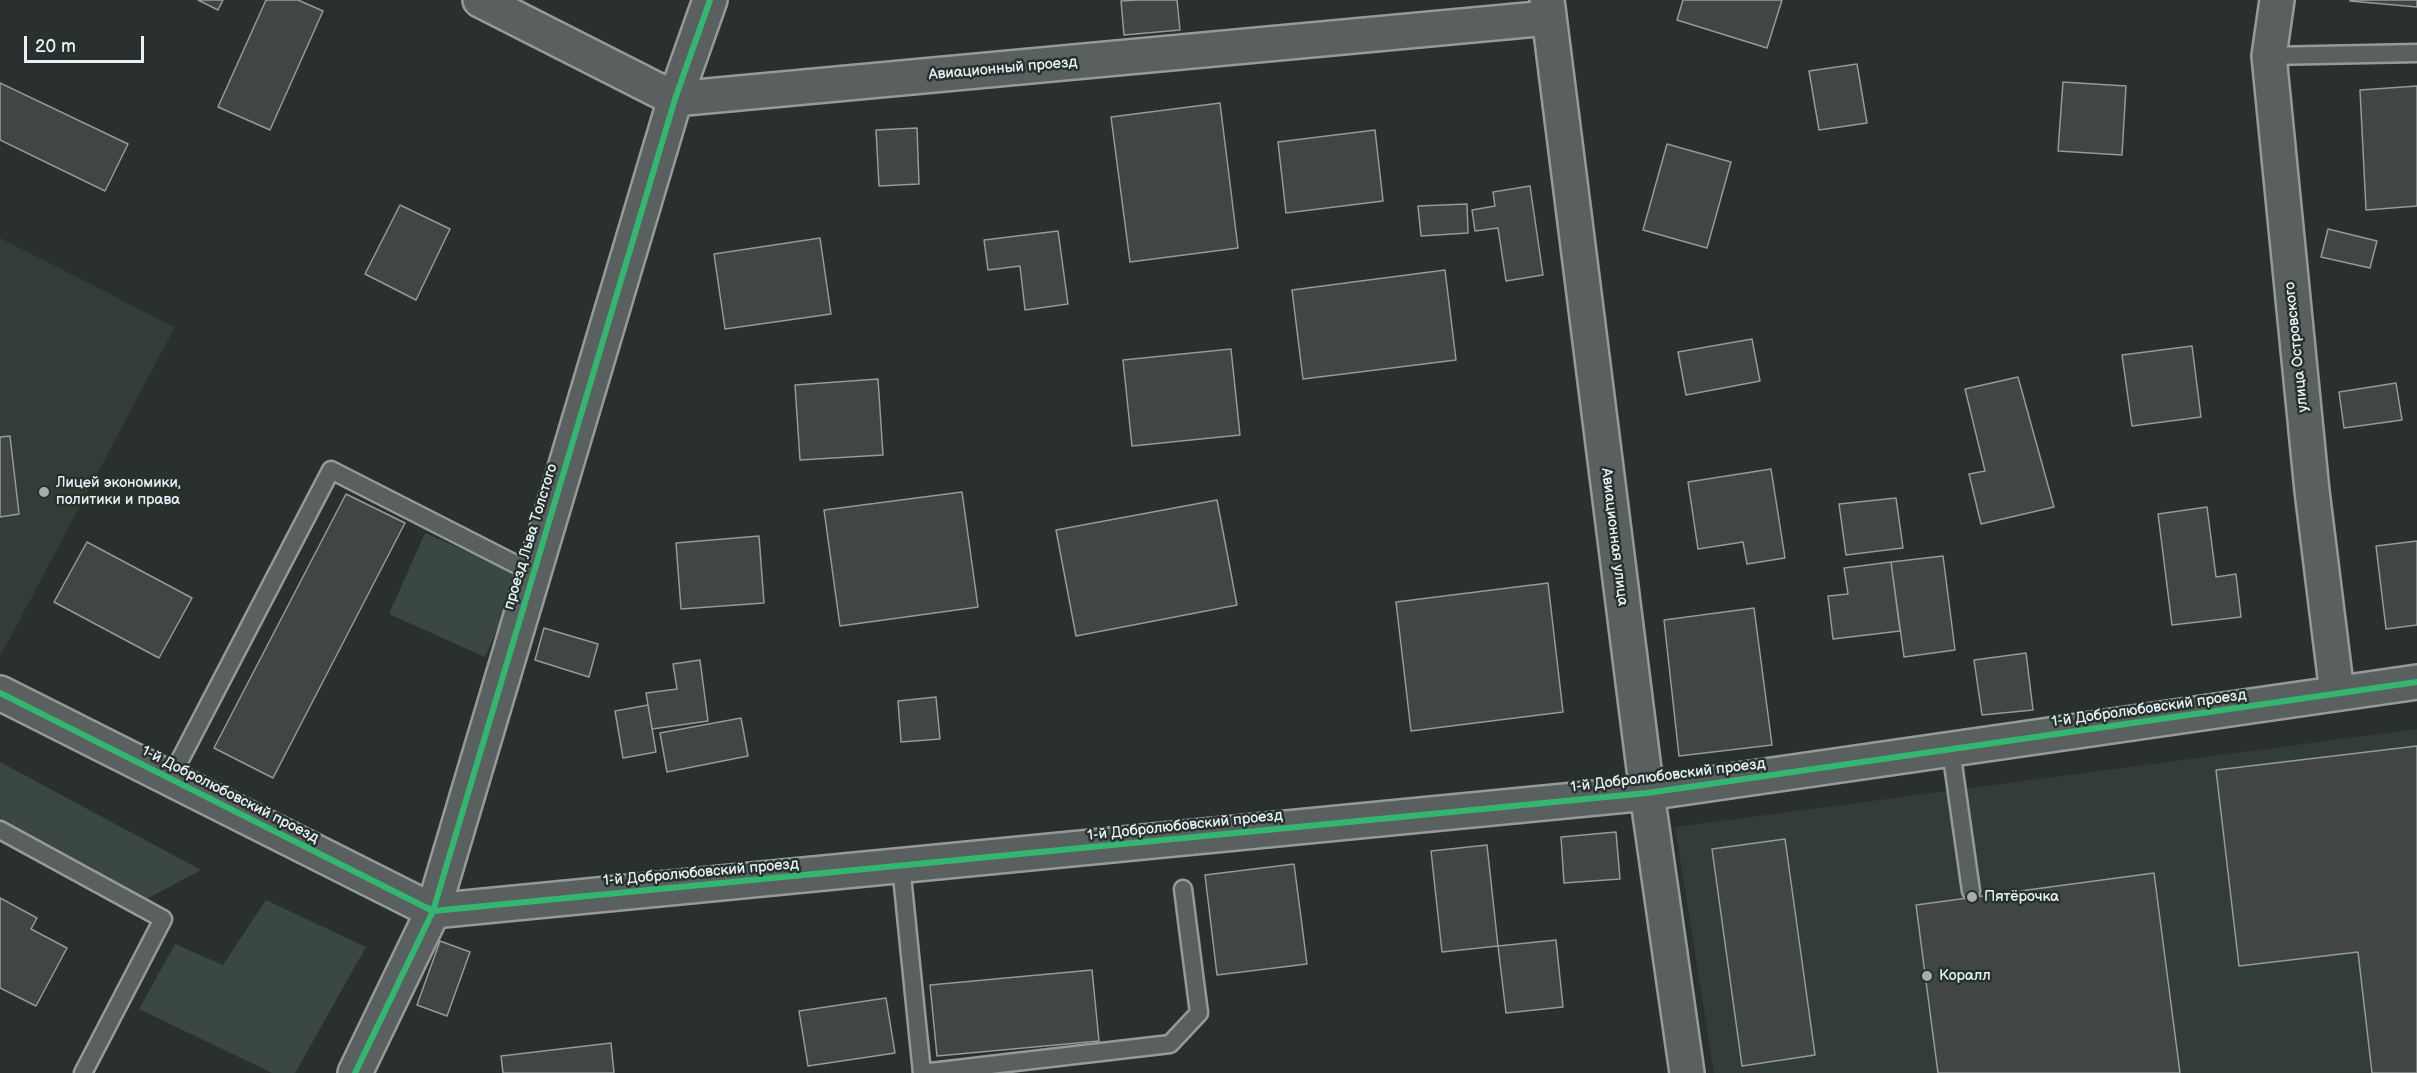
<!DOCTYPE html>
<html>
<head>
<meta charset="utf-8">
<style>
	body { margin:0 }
	#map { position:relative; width:2417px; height:1073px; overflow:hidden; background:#29302d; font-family:"Balsamiq Sans",sans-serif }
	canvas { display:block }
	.scale { position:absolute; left:24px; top:36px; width:120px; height:27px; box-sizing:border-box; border:3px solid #e8f1f8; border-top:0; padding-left:8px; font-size:18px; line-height:21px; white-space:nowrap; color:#e8f1f8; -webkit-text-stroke:4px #26332d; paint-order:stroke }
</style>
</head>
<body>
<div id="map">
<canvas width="2417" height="1073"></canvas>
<div class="scale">20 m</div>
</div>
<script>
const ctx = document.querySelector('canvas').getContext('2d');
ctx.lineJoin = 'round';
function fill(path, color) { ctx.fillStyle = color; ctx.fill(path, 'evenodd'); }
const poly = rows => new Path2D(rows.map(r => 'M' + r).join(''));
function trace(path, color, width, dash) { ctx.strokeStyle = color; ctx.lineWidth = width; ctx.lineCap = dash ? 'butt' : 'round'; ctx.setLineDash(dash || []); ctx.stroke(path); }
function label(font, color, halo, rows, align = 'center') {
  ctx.font = font + ' "Balsamiq Sans",sans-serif'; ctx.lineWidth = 5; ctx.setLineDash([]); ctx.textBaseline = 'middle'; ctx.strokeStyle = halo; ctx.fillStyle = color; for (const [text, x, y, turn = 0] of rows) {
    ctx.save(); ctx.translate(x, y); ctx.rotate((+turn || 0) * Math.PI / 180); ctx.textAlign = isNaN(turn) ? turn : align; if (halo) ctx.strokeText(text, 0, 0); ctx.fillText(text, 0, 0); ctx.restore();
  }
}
const built = poly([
	[0,238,175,327,0,657],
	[2417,729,2417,1073,1714,1073,1675,827]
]);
const green = poly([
	[425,533,521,575,485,657,389,614],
	[0,762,201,870,141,902,0,823],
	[266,900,366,947,295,1073,272,1073,139,1009,175,944,223,965]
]);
const building = poly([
	[198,0,223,0,218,10,198,0],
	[266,0,298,0,323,11,270,130,218,107,266,0],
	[1137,0,1177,0,1180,30,1124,35,1121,1,1137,0],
	[1683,0,1782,0,1767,48,1677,20,1683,0],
	[2350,0,2417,0,2417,7,2350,1,2350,0],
	[1857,64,1867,123,1819,130,1809,71,1857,64],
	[2063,82,2126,86,2122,155,2058,151,2063,82],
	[0,83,128,144,105,191,0,140,0,83],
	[2417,86,2417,206,2366,210,2360,90,2417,86],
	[1220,103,1238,248,1130,262,1111,117,1220,103],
	[917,128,919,184,879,186,876,130,917,128],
	[1375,130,1383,201,1286,213,1278,142,1375,130],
	[1667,144,1731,162,1707,248,1643,230,1667,144],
	[1530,186,1543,275,1506,281,1498,228,1475,231,1472,210,1495,206,1493,192,1530,186],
	[1467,204,1468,233,1421,236,1418,206,1467,204],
	[400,205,450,229,416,300,365,274,400,205],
	[2328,229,2377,241,2370,268,2321,257,2328,229],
	[1058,231,1068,304,1025,310,1020,266,988,270,984,240,1058,231],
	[820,238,831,314,725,329,714,254,820,238],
	[1445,270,1456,360,1303,379,1292,290,1445,270],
	[1752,339,1760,381,1686,395,1678,352,1752,339],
	[2192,346,2201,417,2132,426,2122,355,2192,346],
	[1231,349,1240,435,1132,446,1123,360,1231,349],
	[2018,377,2054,507,1981,524,1969,474,1985,471,1965,389,2018,377],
	[878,379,883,455,800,460,795,385,878,379],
	[2396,383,2402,420,2344,428,2339,392,2396,383],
	[10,436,19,514,0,517,0,437,10,436],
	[1771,469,1785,558,1747,564,1743,542,1698,549,1688,482,1771,469],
	[962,492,978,607,840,626,824,510,962,492],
	[346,494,405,523,273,778,214,748,346,494],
	[1896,498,1903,548,1846,555,1839,504,1896,498],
	[1217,500,1237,605,1076,636,1056,530,1217,500],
	[2207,507,2216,577,2236,574,2241,617,2172,625,2158,514,2207,507],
	[759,536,764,603,681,609,676,543,759,536],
	[2417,541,2417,625,2386,629,2376,546,2417,541],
	[87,542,192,598,159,658,54,602,87,542],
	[1943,556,1955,650,1904,657,1891,562,1943,556],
	[1891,562,1900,631,1833,639,1828,596,1848,594,1844,568,1891,562],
	[1548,583,1563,712,1411,731,1396,602,1548,583],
	[1754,608,1772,745,1679,756,1664,620,1754,608],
	[544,628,598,644,589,677,535,660,544,628],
	[2026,653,2033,710,1982,715,1974,660,2026,653],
	[700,660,708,721,652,729,646,693,677,689,673,664,700,660],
	[936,697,940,739,901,742,898,701,936,697],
	[648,705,656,752,623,758,615,711,648,705],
	[741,718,748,756,667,772,660,733,741,718],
	[2417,746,2417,1073,2372,1073,2358,952,2239,966,2216,770,2417,746],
	[1616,832,1620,879,1564,883,1561,837,1616,832],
	[1785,839,1815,1055,1742,1066,1712,849,1785,839],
	[1487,845,1498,946,1442,952,1431,851,1487,845],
	[1294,864,1307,964,1217,975,1205,875,1294,864],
	[2154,873,2180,1073,1938,1073,1916,905,2154,873],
	[0,898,37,918,31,929,67,948,36,1006,0,988,0,898],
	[1556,940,1563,1007,1506,1013,1498,946,1556,940],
	[440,941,470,952,447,1016,417,1005,440,941],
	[1092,970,1099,1041,937,1056,930,985,1092,970],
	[886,998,895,1053,808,1066,799,1011,886,998],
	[611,1043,614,1073,503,1073,501,1056,611,1043]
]);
const lane = poly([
	[2269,56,2417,53],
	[1951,750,1971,891],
	[170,779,331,470,533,573],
	[0,830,163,919,83,1073],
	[901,866,922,1073,1170,1044,1199,1013,1183,889]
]);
const street = poly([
	[480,0,675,99,1548,18],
	[1547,0,1647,793,1687,1073],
	[2277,0,2269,56,2312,491,2337,693],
	[0,693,433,911,1647,793,2417,682],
	[355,1073,433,911,675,99,710,0]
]);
const cycleway = poly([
	[0,693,433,911,1647,793,2417,682],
	[355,1073,433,911,675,99,710,0]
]);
const markers = [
	[44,492,6,"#a5adb1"],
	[1972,897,6,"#a5adb1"],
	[1927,976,6,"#a5adb1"]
];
const streetNames = [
	["Авиационный проезд",1003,69,-5],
	["улица Островского",2297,347,-96],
	["проезд Льва Толстого",531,537,-73],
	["Авиационная улица",1614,537,83],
	["1-й Добролюбовский проезд",2149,709,-8],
	["1-й Добролюбовский проезд",1668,776,-7],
	["1-й Добролюбовский проезд",230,795,27],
	["1-й Добролюбовский проезд",1185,826,-6],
	["1-й Добролюбовский проезд",701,873,-5]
];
const poiNames = [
	["Лицей экономики,",56,483],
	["политики и права",56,500],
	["Пятёрочка",1984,897],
	["Коралл",1939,976]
];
fill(built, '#323d38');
fill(green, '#3b4743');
fill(building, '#414644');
trace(building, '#959a9a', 1.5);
trace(lane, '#959a9a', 21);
trace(street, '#959a9a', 38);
trace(lane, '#5a6060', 16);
trace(street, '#5a6060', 33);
trace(cycleway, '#33b770', 6);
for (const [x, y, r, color] of markers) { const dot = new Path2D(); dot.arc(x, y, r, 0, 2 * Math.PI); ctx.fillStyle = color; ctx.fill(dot); trace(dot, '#26332d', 2); }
label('15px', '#e8f1f8', '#26332d', streetNames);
label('15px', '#e8f1f8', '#26332d', poiNames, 'left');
</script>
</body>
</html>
